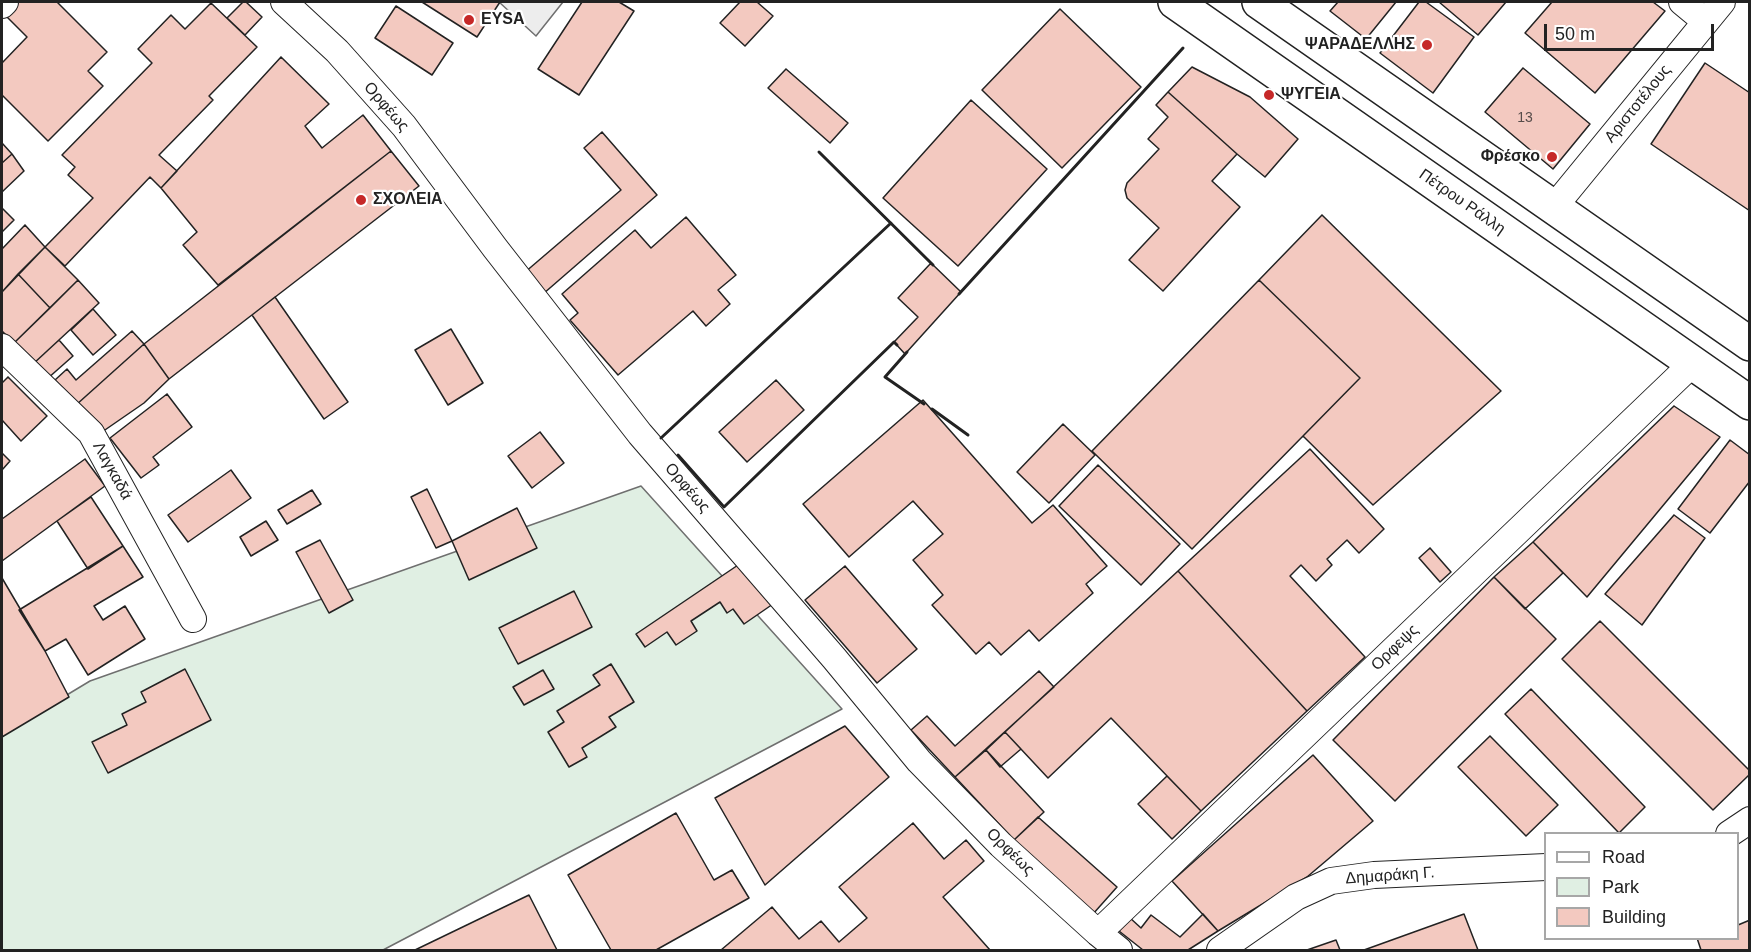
<!DOCTYPE html>
<html>
<head>
<meta charset="utf-8">
<style>
	body { margin:0 }
	#map { position:relative; width:1751px; height:952px; overflow:hidden; background:#fff; font-family:Helvetica,sans-serif }
	canvas { display:block }
	.frame { position:absolute; inset:0; border:3px solid #222; pointer-events:none }
	.legend { position:absolute; left:1544px; top:832px; width:195px; height:108px; box-sizing:border-box; background:#fff; border:2px solid #a7a7a7; margin:0; padding:8px 10px; list-style:none; font-size:18px; color:#222 }
	.legend li { display:flex; align-items:center; gap:12px; height:30px }
	.legend b { width:30px; border:2px solid #a7a7a7 }
	.scale { position:absolute; left:1544px; top:24px; width:170px; height:27px; box-sizing:border-box; border:3px solid #222; border-top:0; padding-left:8px; font-size:18px; line-height:21px; white-space:nowrap; color:#222; -webkit-text-stroke:4px #fff; paint-order:stroke }
</style>
</head>
<body>
<div id="map">
<canvas width="1751" height="952"></canvas>
<div class="frame"></div>
<ul class="legend">
<li><b style="height:8px;background:#fff"></b>Road</li>
<li><b style="height:16px;background:#e0efe3"></b>Park</li>
<li><b style="height:16px;background:#f3c9c0"></b>Building</li>
</ul>
<div class="scale">50 m</div>
</div>
<script>
const ctx = document.querySelector('canvas').getContext('2d');
ctx.lineJoin = 'round';
function fill(path, color) { ctx.fillStyle = color; ctx.fill(path, 'evenodd'); }
const poly = rows => new Path2D(rows.map(r => 'M' + r).join(''));
function trace(path, color, width, dash) { ctx.strokeStyle = color; ctx.lineWidth = width; ctx.lineCap = dash ? 'butt' : 'round'; ctx.setLineDash(dash || []); ctx.stroke(path); }
function label(font, color, halo, rows, align = 'center') {
  ctx.font = font + ' Helvetica,sans-serif'; ctx.lineWidth = 4.5; ctx.setLineDash([]); ctx.textBaseline = 'middle'; ctx.strokeStyle = halo; ctx.fillStyle = color; for (const [text, x, y, turn = 0] of rows) {
    ctx.save(); ctx.translate(x, y); ctx.rotate((+turn || 0) * Math.PI / 180); ctx.textAlign = isNaN(turn) ? turn : align; if (halo) ctx.strokeText(text, 0, 0); ctx.fillText(text, 0, 0); ctx.restore();
  }
}
const green = poly([
	[641,486,842,709,383,950,2,950,2,734,90,681,641,486]
]);
const parking = poly([
	[499,2,563,2,536,36,499,2]
]);
const building = poly([
	[19,2,57,2,107,52,88,71,103,86,48,141,2,95,2,63,27,37,5,15,19,2],
	[243,2,246,2,262,17,245,35,227,18,243,2],
	[422,2,500,2,477,37,422,2],
	[582,2,619,2,634,11,579,95,538,69,582,2],
	[740,2,757,2,773,16,745,46,720,23,740,2],
	[1338,2,1396,2,1366,39,1330,11,1338,2],
	[1419,2,1426,2,1474,37,1433,93,1380,53,1419,2],
	[1439,2,1506,2,1478,35,1439,2],
	[1552,2,1653,2,1665,11,1595,93,1525,33,1552,2],
	[211,3,257,47,209,96,213,100,159,155,177,171,161,188,150,177,65,266,45,247,93,198,68,175,75,167,62,155,152,63,138,49,171,15,185,29,211,3],
	[396,6,453,43,432,75,375,38,396,6],
	[1060,9,1141,87,1062,168,982,90,1060,9],
	[281,57,329,104,305,126,322,148,363,115,391,151,218,285,183,245,197,232,161,188,281,57],
	[1705,63,1750,93,1750,211,1651,144,1705,63],
	[1192,67,1250,97,1298,139,1265,177,1237,154,1168,92,1192,67],
	[1523,68,1590,124,1553,169,1485,112,1523,68],
	[786,69,848,123,830,143,768,88,786,69],
	[1168,92,1237,154,1212,181,1240,207,1163,291,1129,260,1159,228,1127,198,1125,190,1127,183,1159,149,1148,139,1168,117,1156,105,1168,92],
	[971,100,1047,169,958,266,883,198,971,100],
	[602,132,657,195,543,294,524,273,621,190,584,148,602,132],
	[2,143,12,154,2,163,2,143],
	[391,151,419,186,169,379,144,344,391,151],
	[12,154,24,171,2,192,2,163,12,154],
	[2,208,14,220,2,232,2,208],
	[1322,215,1501,391,1373,505,1303,436,1360,378,1259,280,1322,215],
	[686,217,736,275,718,290,730,304,706,326,693,311,618,375,570,320,578,313,562,294,635,230,651,248,686,217],
	[25,225,45,247,2,292,2,249,25,225],
	[45,247,78,280,50,308,18,274,45,247],
	[931,263,961,292,905,354,894,342,918,317,898,298,931,263],
	[18,274,50,308,14,343,2,331,2,292,18,274],
	[78,280,99,303,33,364,14,343,78,280],
	[1259,280,1360,378,1192,549,1092,451,1259,280],
	[275,297,348,402,324,419,252,315,275,297],
	[93,309,116,335,93,355,71,330,93,309],
	[451,329,483,383,448,405,415,350,451,329],
	[132,331,144,344,76,405,55,380,67,369,76,380,132,331],
	[59,340,73,356,47,379,33,364,59,340],
	[144,344,169,379,144,403,102,432,76,405,144,344],
	[8,377,47,416,21,441,2,420,2,383,8,377],
	[776,380,804,410,747,462,719,432,776,380],
	[167,394,192,427,153,457,159,465,141,478,110,438,167,394],
	[923,400,1032,523,1053,505,1107,566,1086,584,1093,593,1039,641,1029,630,1001,655,989,642,976,654,932,605,943,595,913,560,943,534,913,501,849,557,803,504,923,400],
	[1674,406,1720,437,1587,597,1533,542,1674,406],
	[1063,424,1095,455,1049,503,1017,472,1063,424],
	[540,432,564,463,532,488,508,456,540,432],
	[1730,440,1750,455,1750,481,1710,533,1678,509,1730,440],
	[1310,449,1384,529,1359,553,1347,540,1327,559,1332,565,1316,581,1301,565,1290,576,1365,657,1307,711,1178,571,1310,449],
	[2,453,10,461,2,470,2,453],
	[85,459,105,486,2,561,2,519,85,459],
	[1098,465,1180,544,1141,585,1059,506,1098,465],
	[231,470,251,498,188,542,168,515,231,470],
	[427,489,452,541,436,548,411,497,427,489],
	[312,490,321,504,287,524,278,510,312,490],
	[91,497,123,546,88,569,57,521,91,497],
	[517,508,537,548,469,580,452,541,517,508],
	[1674,515,1705,538,1642,625,1605,594,1674,515],
	[266,521,278,540,251,556,240,537,266,521],
	[320,540,353,600,329,613,296,552,320,540],
	[1533,542,1563,573,1525,609,1494,577,1533,542],
	[123,546,143,577,94,606,103,620,125,606,145,639,88,675,66,639,45,651,19,610,123,546],
	[1430,548,1451,572,1440,582,1419,558,1430,548],
	[744,561,773,604,744,624,733,609,727,613,720,602,691,621,697,631,676,645,667,632,645,647,636,634,744,561],
	[845,566,917,649,877,683,805,600,845,566],
	[1178,571,1307,711,1201,811,1111,718,1048,778,1005,732,1178,571],
	[1494,577,1556,639,1395,801,1333,740,1494,577],
	[2,578,45,651,69,697,2,737,2,578],
	[574,591,592,627,518,664,499,628,574,591],
	[1600,621,1750,771,1750,774,1713,810,1562,659,1600,621],
	[611,664,634,702,609,717,616,727,582,748,587,757,569,767,548,732,564,722,557,711,600,685,593,675,611,664],
	[185,669,211,720,108,773,92,742,127,725,122,714,146,702,141,692,185,669],
	[543,670,554,689,524,705,513,687,543,670],
	[1039,671,1054,687,955,777,911,730,927,716,955,746,1039,671],
	[1531,689,1645,807,1619,833,1505,714,1531,689],
	[845,726,889,777,765,885,715,798,845,726],
	[1005,732,1021,749,1000,767,986,750,1005,732],
	[1490,736,1558,805,1526,836,1458,767,1490,736],
	[986,750,1044,812,1014,840,955,777,986,750],
	[1313,755,1373,821,1307,877,1218,931,1172,881,1313,755],
	[1167,776,1201,811,1172,839,1138,804,1167,776],
	[676,813,714,880,732,870,749,898,656,950,611,950,568,875,676,813],
	[1038,817,1117,887,1093,914,1014,840,1038,817],
	[913,823,944,859,966,840,984,861,943,897,990,950,721,950,772,907,799,939,821,921,839,942,867,918,839,887,913,823],
	[529,895,557,950,415,950,529,895],
	[1203,914,1218,931,1188,950,1143,950,1119,931,1129,917,1141,928,1151,915,1180,937,1203,914],
	[1464,914,1478,950,1364,950,1464,914],
	[1750,920,1750,950,1701,950,1697,938,1738,938,1738,925,1750,920],
	[1336,940,1340,950,1307,950,1336,940]
]);
const minor = poly([
	[284,2,337,51,404,126,495,248,640,434,834,658,919,761,1001,845,1098,933,1119,950],
	[1682,2,1705,21],
	[2,5,5,2],
	[1554,207,1722,2],
	[2,347,91,433,193,619],
	[1729,834,1750,820],
	[1098,933,1693,363],
	[1220,950,1296,897,1331,881,1374,875,1546,867]
]);
const major = poly([
	[1175,2,1750,403],
	[1259,2,1750,344]
]);
const wall = poly([
	[819,152,933,265],
	[959,294,1183,48],
	[907,352,885,377,924,404],
	[932,409,968,435],
	[661,438,891,223],
	[678,455,724,507,894,342,897,345]
]);
const markers = [
	[469,20,6,"#c62828"],
	[1427,45,6,"#c62828"],
	[1269,95,6,"#c62828"],
	[1552,157,6,"#c62828"],
	[361,200,6,"#c62828"]
];
const numberNames = [
	["13",1525,118]
];
const poiNames = [
	["EYSA",481,20],
	["ΨΑΡΑΔΕΛΛΗΣ",1415,45,"right"],
	["ΨΥΓΕΙΑ",1281,95],
	["Φρέσκο",1540,157,"right"],
	["ΣΧΟΛΕΙΑ",373,200]
];
const streetNames = [
	["Αριστοτέλους",1638,104,-51],
	["Ορφέως",386,107,49],
	["Πέτρου Ράλλη",1462,202,35],
	["Λαγκαδά",112,471,61],
	["Ορφέως",687,488,49],
	["Ορφεψς",1395,648,-44],
	["Ορφέως",1010,852,44],
	["Δημαράκη Γ.",1390,876,-4]
];
fill(green, '#e0efe3');
trace(green, '#6f6f6f', 1.5);
fill(parking, '#ededed');
trace(parking, '#6f6f6f', 1.5);
fill(building, '#f3c9c0');
trace(building, '#222', 1.5);
trace(minor, '#222', 28);
trace(major, '#222', 36);
trace(minor, '#fff', 26);
trace(major, '#fff', 33);
trace(wall, '#222', 3);
for (const [x, y, r, color] of markers) { const dot = new Path2D(); dot.arc(x, y, r, 0, 2 * Math.PI); ctx.fillStyle = color; ctx.fill(dot); trace(dot, '#fff', 2); }
label('14px', '#564c4a', null, numberNames);
label('bold 16px', '#222', '#fff', poiNames, 'left');
label('16px', '#222', '#fff', streetNames);
</script>
</body>
</html>
